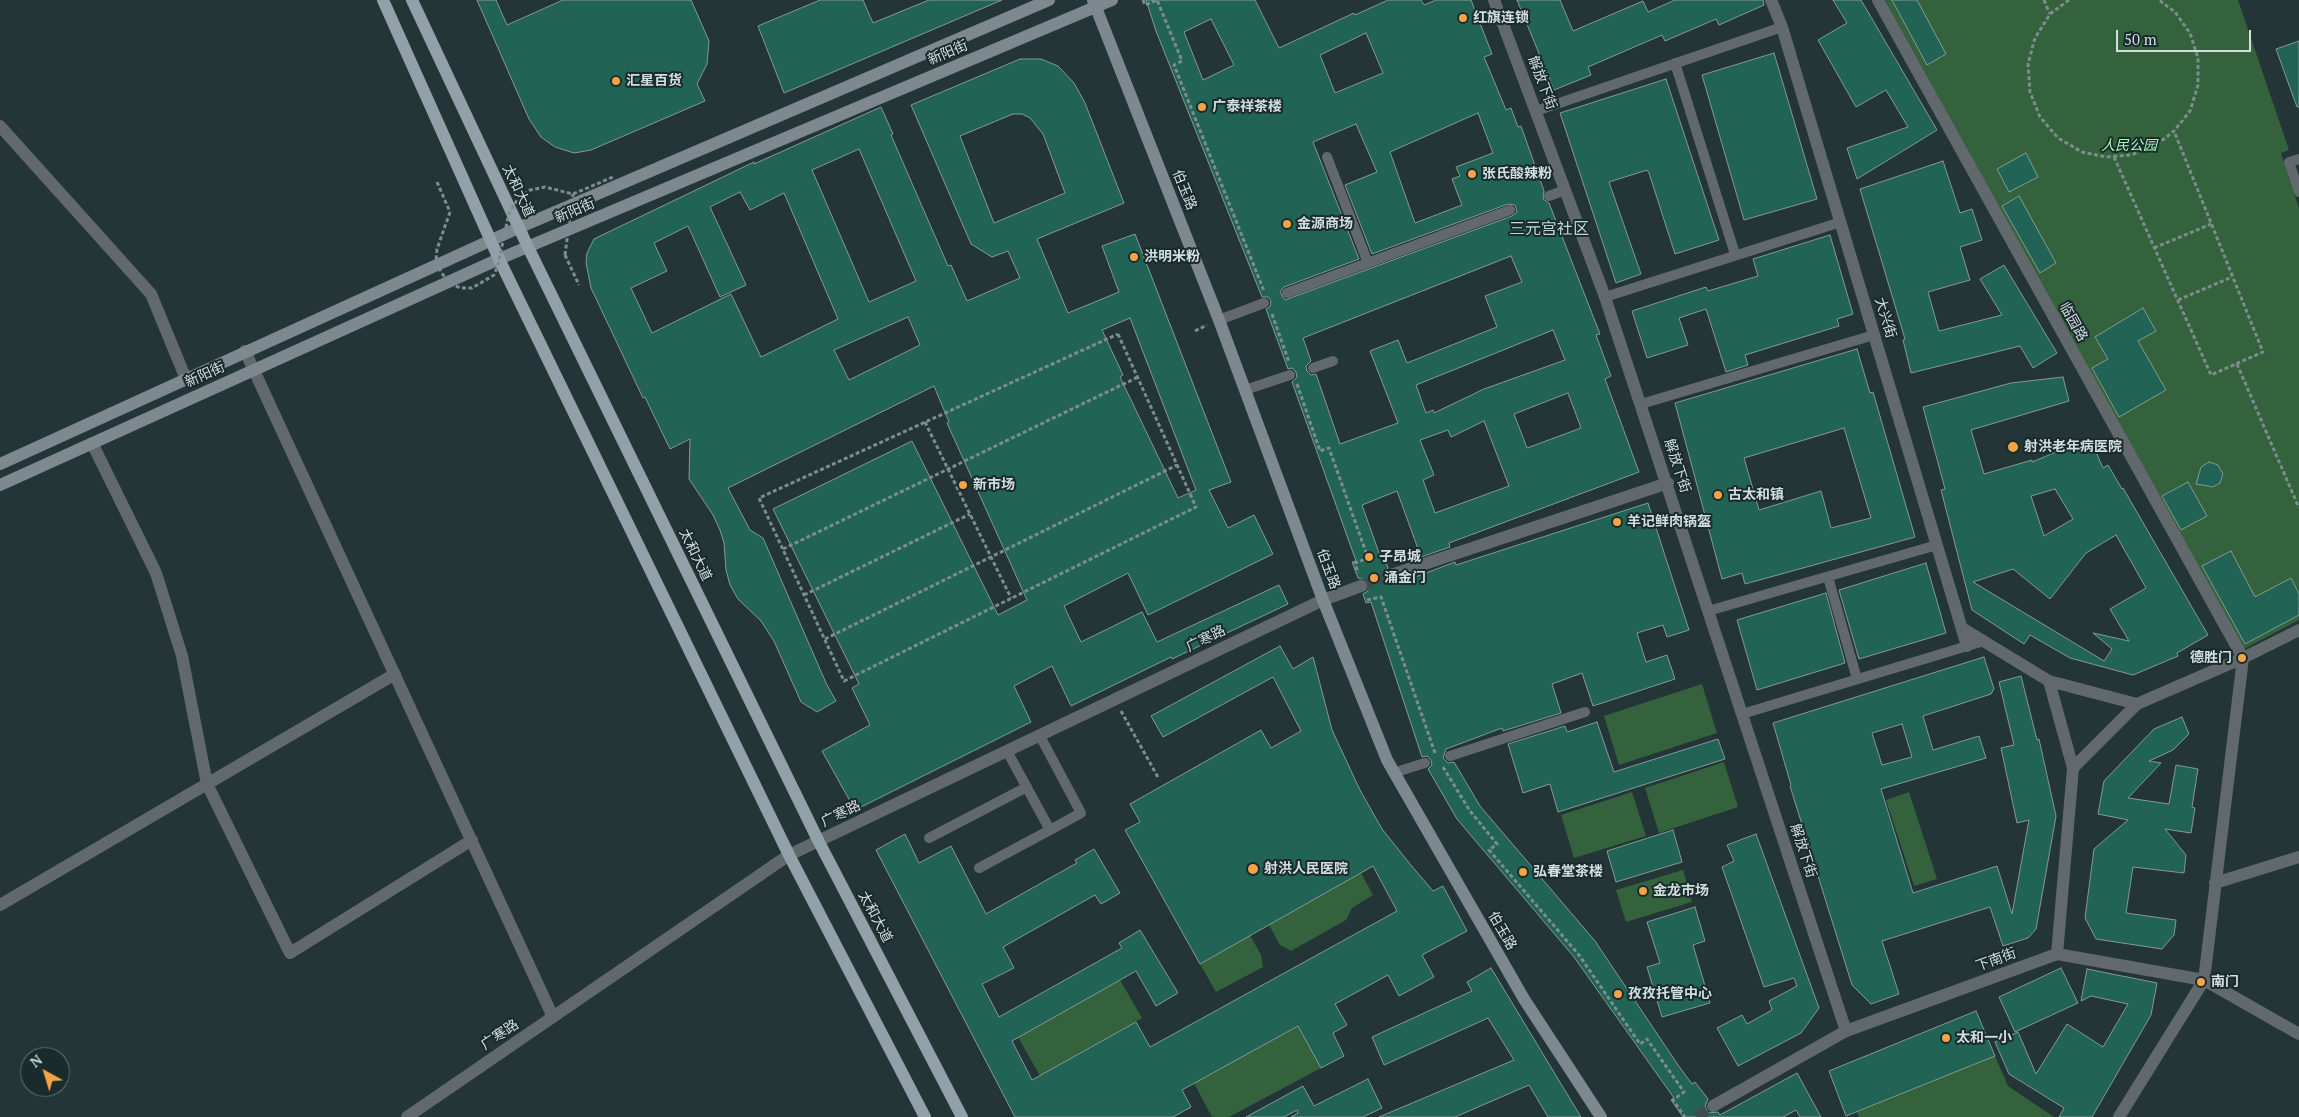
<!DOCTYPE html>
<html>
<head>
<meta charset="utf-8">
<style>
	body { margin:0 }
	#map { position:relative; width:2299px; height:1117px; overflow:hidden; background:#233536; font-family:"PT Serif",serif }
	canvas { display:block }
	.north { position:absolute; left:20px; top:1047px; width:50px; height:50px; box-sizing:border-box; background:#192b2c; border:1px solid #637374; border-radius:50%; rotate:321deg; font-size:14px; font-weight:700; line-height:20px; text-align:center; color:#d3dedf }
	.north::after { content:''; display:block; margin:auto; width:18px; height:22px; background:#f5a346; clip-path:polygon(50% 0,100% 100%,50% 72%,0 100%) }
	.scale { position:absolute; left:2116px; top:30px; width:135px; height:22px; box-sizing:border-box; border:2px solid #d3dedf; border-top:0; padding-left:6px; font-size:15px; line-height:18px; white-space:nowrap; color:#d3dedf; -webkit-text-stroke:4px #192b2c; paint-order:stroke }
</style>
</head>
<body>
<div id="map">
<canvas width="2299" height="1117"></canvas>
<div class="north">N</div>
<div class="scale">50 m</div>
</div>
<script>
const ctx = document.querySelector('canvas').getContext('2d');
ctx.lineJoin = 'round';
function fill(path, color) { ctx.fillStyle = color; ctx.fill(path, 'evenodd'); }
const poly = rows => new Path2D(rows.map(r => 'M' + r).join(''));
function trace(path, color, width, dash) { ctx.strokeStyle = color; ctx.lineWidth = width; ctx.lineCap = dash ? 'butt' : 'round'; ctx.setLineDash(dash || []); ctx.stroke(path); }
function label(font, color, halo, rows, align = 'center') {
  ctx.font = font + ' "PT Serif","Noto Sans SC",serif'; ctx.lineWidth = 4; ctx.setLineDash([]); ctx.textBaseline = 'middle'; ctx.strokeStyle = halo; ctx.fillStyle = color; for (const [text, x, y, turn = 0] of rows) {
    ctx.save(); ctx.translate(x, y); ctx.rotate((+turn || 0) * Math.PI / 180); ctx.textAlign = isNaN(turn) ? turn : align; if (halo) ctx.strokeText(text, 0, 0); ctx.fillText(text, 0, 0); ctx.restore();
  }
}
const green = poly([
	[1885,0,2238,0,2289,150,2281,153,2299,208,2299,620,2244,649],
	[1702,684,1717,733,1619,765,1604,716],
	[1724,762,1738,807,1659,833,1645,788],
	[1632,792,1646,836,1574,858,1561,815],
	[1909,792,1937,879,1914,886,1886,800],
	[1683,870,1692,902,1626,922,1616,890],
	[1361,873,1373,895,1352,908,1346,920,1291,951,1280,945,1269,925],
	[1250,935,1261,955,1263,967,1216,992,1200,964],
	[1120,980,1142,1018,1040,1076,1018,1037],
	[1298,1026,1321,1068,1229,1117,1212,1117,1194,1083],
	[1995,1056,2008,1086,2054,1117,1859,1117,1857,1112]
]);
const building = poly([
	[477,0,496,0,507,25,563,0,691,0,709,41,707,64,697,84,705,101,591,150,574,153,555,147,541,137,529,119,477,0],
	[820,0,863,0,873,23,929,0,1002,0,784,93,758,26,820,0],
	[1146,0,1255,0,1279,48,1354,13,1355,15,1388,0,1421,0,1424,5,1436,0,1471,0,1492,54,1484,57,1506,110,1511,108,1518,127,1521,126,1544,191,1543,199,1549,203,1600,334,1596,335,1611,376,1605,379,1639,472,1449,543,1450,547,1421,557,1397,491,1362,505,1379,553,1383,552,1388,568,1383,573,1383,577,1386,581,1393,583,1394,585,1455,562,1456,565,1648,503,1689,630,1667,637,1663,625,1637,633,1646,662,1667,655,1675,679,1593,706,1582,673,1552,684,1561,713,1503,731,1502,728,1446,749,1443,758,1448,763,1454,762,1480,806,1595,941,1678,1065,1692,1084,1695,1082,1708,1099,1705,1106,1708,1113,1718,1112,1720,1115,1797,1073,1821,1117,1800,1117,1796,1110,1783,1117,1683,1117,1671,1100,1674,1098,1574,957,1457,819,1428,769,1432,765,1431,760,1427,756,1422,757,1371,602,1366,603,1363,594,1368,591,1369,584,1366,580,1358,578,1352,562,1356,561,1292,382,1297,377,1296,372,1292,368,1288,369,1266,309,1270,307,1271,301,1268,297,1262,297,1156,31,1146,0],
	[1211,19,1234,65,1203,80,1184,32,1211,19],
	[1366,33,1383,73,1335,93,1320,55,1366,33],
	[1478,113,1493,153,1456,167,1460,176,1452,179,1462,205,1415,223,1390,152,1478,113],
	[1356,124,1377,172,1345,185,1372,254,1508,204,1515,205,1517,212,1512,216,1285,300,1280,292,1284,287,1359,259,1313,142,1356,124],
	[1511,256,1522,282,1485,296,1497,327,1407,363,1398,340,1370,351,1398,423,1340,444,1316,374,1311,375,1307,371,1306,366,1311,361,1303,338,1511,256],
	[1553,330,1565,360,1484,389,1434,413,1433,410,1426,413,1416,385,1553,330],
	[1568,393,1581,428,1527,448,1514,414,1568,393],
	[1484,421,1509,486,1435,513,1423,480,1434,475,1420,440,1448,430,1451,437,1484,421],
	[1517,0,1560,0,1573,31,1643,1,1648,12,1675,0,1763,0,1764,5,1719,25,1716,19,1665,41,1662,35,1588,67,1591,75,1554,90,1517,0],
	[1833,0,1861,0,1937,130,1857,179,1847,148,1908,127,1886,90,1856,107,1818,40,1847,23,1833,0],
	[1892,0,1917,0,1946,54,1927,65,1892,0],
	[2299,41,2299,107,2297,107,2276,49,2299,41],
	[1774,53,1817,199,1744,220,1702,75,1774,53],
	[1020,59,1041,59,1058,66,1074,83,1085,103,1124,203,1037,239,1068,313,1119,292,1102,246,1135,234,1231,482,1209,490,1228,528,1254,515,1273,554,1148,615,1128,573,1064,606,1081,642,1142,612,1157,642,1279,585,1288,604,1172,659,1171,657,1071,706,1052,666,1014,686,1031,722,855,810,822,751,870,725,852,688,859,684,773,509,912,441,998,615,1027,600,947,423,949,422,934,386,728,488,750,530,763,538,826,683,836,701,817,712,801,702,774,641,761,621,738,599,730,585,726,570,724,543,720,530,713,515,689,479,690,439,670,449,645,397,643,398,591,288,586,263,587,253,594,239,754,162,754,164,881,107,893,134,891,135,948,266,951,265,967,301,1020,278,1008,251,992,257,971,244,911,105,1020,59],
	[1013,114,1022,114,1030,118,1043,134,1065,193,994,223,960,136,1013,114],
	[859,149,916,281,869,302,812,170,859,149],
	[740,192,750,210,784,193,838,319,761,357,731,294,652,333,631,288,667,271,654,243,688,226,720,297,746,285,710,207,740,192],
	[908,317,920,345,849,380,834,350,908,317],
	[1130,318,1196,490,1178,498,1120,377,1123,375,1102,330,1130,318],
	[1666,79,1719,240,1675,254,1649,173,1647,170,1609,182,1641,274,1616,283,1560,113,1666,79],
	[2026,153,2038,177,2009,192,1997,169,2026,153],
	[1943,161,1960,213,1972,209,1982,240,1960,247,1970,280,1928,292,1939,331,2002,315,1980,279,2004,265,2057,353,2033,368,2020,346,1911,373,1903,340,1905,339,1860,189,1943,161],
	[2019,196,2056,263,2040,273,2002,206,2019,196],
	[1830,235,1853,314,1837,319,1839,326,1745,355,1748,365,1726,372,1706,309,1679,318,1688,345,1647,358,1632,311,1706,287,1708,291,1758,276,1753,259,1830,235],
	[2143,308,2156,331,2138,341,2166,390,2119,417,2092,368,2108,359,2095,337,2143,308],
	[1857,349,1870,393,1873,392,1915,537,1745,584,1742,573,1722,579,1675,403,1857,349],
	[1844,428,1871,518,1831,528,1821,491,1759,510,1744,458,1844,428],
	[2063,377,2069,401,1971,430,1984,474,2032,460,2032,462,2090,438,2103,468,2108,465,2122,489,2123,488,2208,635,2177,653,2178,656,2133,675,2070,658,2030,635,2024,644,1972,610,1941,490,1945,489,1923,407,2011,383,2063,377],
	[2055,489,2073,519,2044,536,2031,496,2055,489],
	[2116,535,2146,588,2110,609,2129,641,2093,633,2112,649,2104,661,1973,582,2013,569,2050,599,2086,553,2116,535],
	[2209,462,2218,465,2223,474,2220,483,2213,487,2196,484,2201,467,2209,462],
	[2188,482,2207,516,2181,530,2162,496,2188,482],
	[2231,551,2255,597,2291,578,2299,594,2299,615,2245,644,2202,566,2231,551],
	[1926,563,1946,633,1859,659,1839,590,1926,563],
	[1826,593,1845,663,1757,690,1737,620,1826,593],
	[1280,646,1293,669,1313,657,1332,730,1360,790,1382,829,1410,864,1433,891,1443,886,1467,931,1422,955,1434,977,1399,996,1388,975,1335,1004,1347,1025,1333,1033,1344,1056,1321,1068,1298,1026,1182,1090,1191,1107,1173,1117,1015,1117,876,850,905,834,919,863,951,846,986,914,1077,863,1075,860,1094,849,1120,893,1101,904,1095,895,1003,947,1014,968,982,984,999,1017,1122,948,1119,943,1140,930,1178,993,1156,1006,1136,971,1012,1041,1032,1080,1136,1022,1150,1047,1397,911,1373,866,1200,964,1125,830,1140,822,1130,804,1261,730,1271,748,1301,731,1273,677,1163,737,1151,716,1280,646],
	[1984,657,1994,689,1991,694,1923,716,1933,750,1979,736,1986,758,1881,789,1913,893,1997,866,2012,914,2029,820,2017,823,2001,748,2014,745,1999,682,2021,676,2037,740,2039,739,2056,816,2036,929,2028,938,2003,946,1990,907,1882,941,1899,994,1871,1004,1852,985,1790,786,1791,785,1773,723,1984,657],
	[1902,724,1912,757,1882,765,1872,733,1902,724],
	[2182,717,2189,734,2173,750,2149,761,2161,763,2128,798,2169,804,2176,765,2198,769,2192,807,2195,808,2191,833,2165,829,2186,855,2184,873,2133,867,2126,913,2176,920,2174,935,2162,949,2096,939,2085,918,2094,849,2128,820,2098,814,2104,781,2154,729,2182,717],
	[1597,722,1614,772,1718,739,1725,759,1558,812,1550,784,1523,793,1508,744,1565,726,1567,732,1597,722],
	[1673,830,1682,862,1616,882,1607,851,1673,830],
	[1756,834,1819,1008,1801,1033,1738,1066,1717,1028,1742,1015,1747,1024,1772,1010,1769,1001,1797,986,1794,978,1764,987,1722,867,1734,861,1727,845,1756,834],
	[1695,907,1705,941,1693,945,1710,1003,1662,1017,1647,967,1660,963,1647,922,1695,907],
	[1491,968,1581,1117,1548,1117,1529,1085,1455,1117,1379,1117,1514,1060,1488,1018,1384,1065,1372,1037,1472,991,1467,982,1491,968],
	[2061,968,2078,1003,2015,1032,1999,997,2061,968],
	[2087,969,2157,983,2151,1015,2092,1117,2059,1117,2064,1108,2009,1074,1995,1042,2018,1032,2036,1074,2067,1024,2103,1047,2128,1004,2091,996,2081,1001,2087,969],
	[1976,1011,1995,1056,1846,1116,1829,1071,1976,1011],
	[1368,1079,1382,1108,1363,1117,1291,1117,1298,1113,1297,1110,1284,1117,1246,1117,1303,1086,1314,1106,1368,1079]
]);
const minorTunnel = poly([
	[1361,586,1391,575],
	[1697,1117,1713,1106]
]);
const path = poly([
	[1143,0,1145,5,1157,0,1182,61,1174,65,1264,291],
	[2044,0,2050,14],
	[2069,0,2050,14,2035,38,2028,64,2030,92,2040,117,2058,138,2082,152,2106,157,2131,155,2155,146,2174,131,2190,111,2198,85,2198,58,2190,33,2175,12,2159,0],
	[2114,157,2211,375,2263,352,2174,131],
	[437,182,450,212],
	[2154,248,2211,224],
	[565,255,579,285],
	[2178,300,2232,277],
	[1272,314,1289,362],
	[1195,331,1207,325],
	[1118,334,1196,507,844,681,759,498,1118,334],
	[2237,364,2299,508],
	[1297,384,1320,451,1329,448,1368,558,1355,563,1358,573],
	[925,422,1011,598],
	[783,549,1138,377],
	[804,595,970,514],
	[1367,600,1381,597,1435,753],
	[825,639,1177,465],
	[1121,711,1159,779],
	[1443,767,1470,811,1497,844,1489,850,1579,955,1640,1044,1647,1039,1684,1092,1673,1100,1685,1117]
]);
const service = poly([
	[1675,63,1735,254],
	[1536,111,1782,27],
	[1327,157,1368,263],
	[2299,159,2289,162,2299,192],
	[1549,196,1565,190],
	[1287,293,1510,210],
	[1605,297,1841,222],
	[1219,320,1264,303],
	[1313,368,1333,361],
	[1245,390,1290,375],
	[1641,404,1874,335],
	[1828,577,1857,679],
	[1708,611,1937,545],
	[1742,714,1984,641],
	[1007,751,1050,830,1081,813,1040,736],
	[1450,756,1585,712],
	[1393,773,1425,763],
	[929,838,1027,787],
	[979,868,1050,830]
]);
const minor = poly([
	[1771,0,1782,27,1967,646],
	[1878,0,2243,658],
	[0,126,151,294,186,379],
	[245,351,553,1017],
	[92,443,156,573,182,656,207,784,290,953,472,840],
	[1391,575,1668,483],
	[1323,600,1361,586],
	[1962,628,2049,681,2137,704],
	[2049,681,2073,768,2137,704,2243,658,2299,630],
	[2215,883,2299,857],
	[0,905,395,674],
	[2057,954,2073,768],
	[1713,1106,1846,1031,2057,954,2204,980,2299,1034],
	[2119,1117,2204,980,2243,658]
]);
const tertiary = poly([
	[1494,0,1605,297,1846,1031],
	[407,1117,789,855,1323,600]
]);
const secondary = poly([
	[1093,0,1219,320,1323,600,1387,760,1524,999,1601,1117],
	[0,464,518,228,1049,0],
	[0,485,499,259,1112,0]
]);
const primary = poly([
	[383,0,499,259,789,855,925,1117],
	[412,0,528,247,819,842,962,1117]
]);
const pathBridge = poly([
	[450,212,437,249,436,261,441,272,450,284,461,288,472,288,494,275,498,265,509,213,518,199,530,190,545,187,573,194,613,177],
	[565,255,573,194]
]);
const markers = [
	[1463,18,5,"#f5a346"],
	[616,81,5,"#f5a346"],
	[1202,107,5,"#f5a346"],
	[1472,174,5,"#f5a346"],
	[1287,224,5,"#f5a346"],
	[1134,257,5,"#f5a346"],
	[2013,447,6,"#f5a346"],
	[963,485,5,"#f5a346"],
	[1718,495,5,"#f5a346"],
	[1617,522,5,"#f5a346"],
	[1369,557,5,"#f5a346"],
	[1374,578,5,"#f5a346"],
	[2242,658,5,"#f5a346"],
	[1253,869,6,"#f5a346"],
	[1523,872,5,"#f5a346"],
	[1643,891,5,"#f5a346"],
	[2201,982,5,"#f5a346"],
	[1618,994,5,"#f5a346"],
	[1946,1038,5,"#f5a346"]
];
const poiNames = [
	["红旗连锁",1473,18],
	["汇星百货",626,81],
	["广泰祥茶楼",1212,107],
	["张氏酸辣粉",1482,174],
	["金源商场",1297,224],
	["洪明米粉",1144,257],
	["射洪老年病医院",2024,447],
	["新市场",973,485],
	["古太和镇",1728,495],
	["羊记鲜肉锅盔",1627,522],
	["子昂城",1379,557],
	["涌金门",1384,578],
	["德胜门",2232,658,"right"],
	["射洪人民医院",1264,869],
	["弘春堂茶楼",1533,872],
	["金龙市场",1653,891],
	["南门",2211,982],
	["孜孜托管中心",1628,994],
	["太和一小",1956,1038]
];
const streetNames = [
	["新阳街",948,53,-23],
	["解放下街",1542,83,69],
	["伯玉路",1184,190,68],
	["太和大道",518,191,65],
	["新阳街",575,211,-23],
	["大兴街",1885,318,73],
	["临园路",2073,322,61],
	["新阳街",205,375,-24],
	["解放下街",1677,466,72],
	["太和大道",695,555,64],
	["伯玉路",1328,569,70],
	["广寒路",1206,639,-26],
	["广寒路",841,814,-26],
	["解放下街",1803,851,72],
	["太和大道",875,917,62],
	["伯玉路",1502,931,60],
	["下南街",1996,960,-20],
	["广寒路",500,1035,-34]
];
const parkNames = [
	["人民公园",2129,146]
];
const quarterNames = [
	["三元宫社区",1549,229]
];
fill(green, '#34623c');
fill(building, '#216456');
trace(building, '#869993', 1);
trace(minorTunnel, '#3d4e4f', 12, [12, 6]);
trace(path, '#7d8c8d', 3, [4, 2.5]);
trace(service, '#62696d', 10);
trace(minor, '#62696d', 12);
trace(tertiary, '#62696d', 12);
trace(secondary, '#7e898f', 12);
trace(primary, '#92a1a9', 12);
trace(pathBridge, '#7d8c8d', 3, [4, 2.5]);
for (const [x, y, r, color] of markers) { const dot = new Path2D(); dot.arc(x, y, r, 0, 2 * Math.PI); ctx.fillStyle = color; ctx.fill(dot); trace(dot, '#192b2c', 2); }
label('bold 14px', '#d3dedf', '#192b2c', poiNames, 'left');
label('14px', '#d3dedf', '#192b2c', streetNames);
label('italic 14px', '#a7f6b3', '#192b2c', parkNames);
label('16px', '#c0d6d8', '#192b2c', quarterNames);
</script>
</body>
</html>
